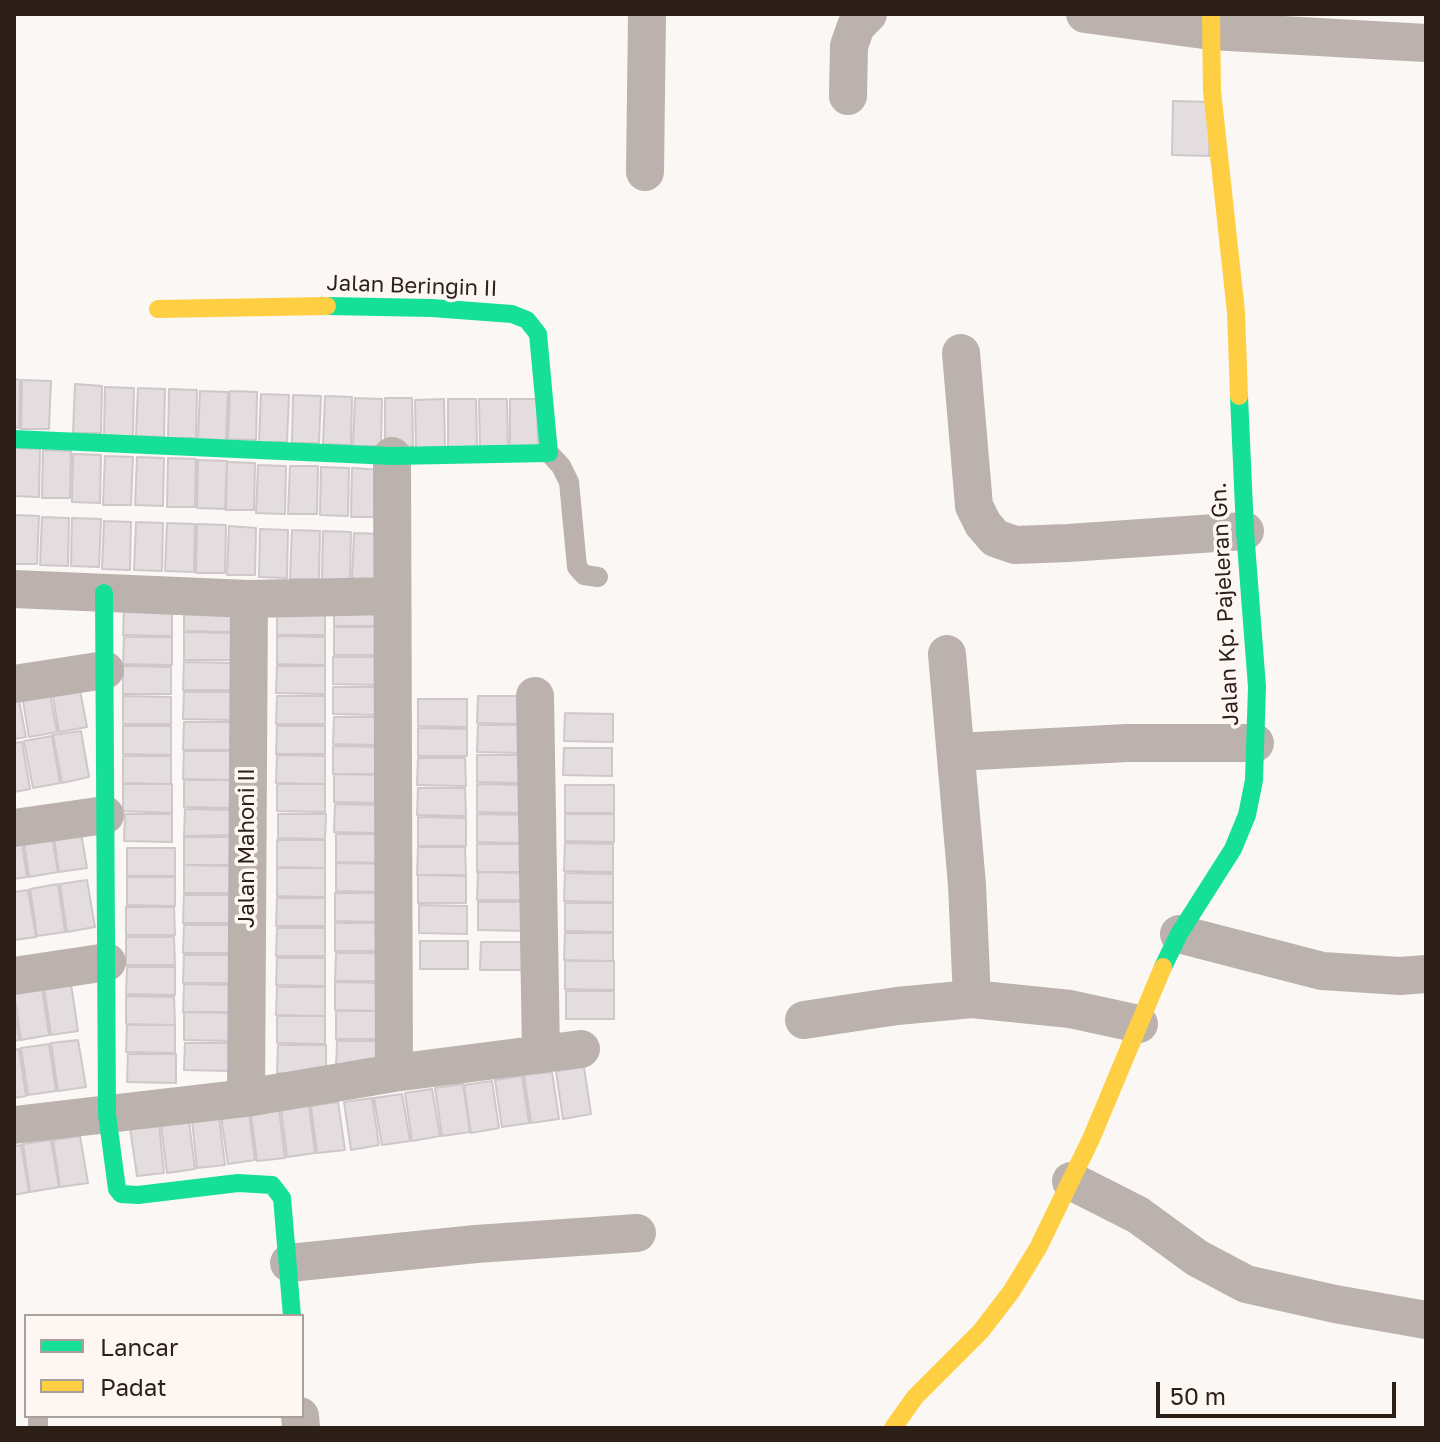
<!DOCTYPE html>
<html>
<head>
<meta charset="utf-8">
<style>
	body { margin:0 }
	#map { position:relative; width:1440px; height:1442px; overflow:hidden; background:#fbf7f5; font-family:"Golos Text",sans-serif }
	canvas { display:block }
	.frame { position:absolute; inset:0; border:16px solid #2b1f18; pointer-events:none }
	.legend { position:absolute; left:24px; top:1314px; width:280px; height:104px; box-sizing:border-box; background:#fdf6f3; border:2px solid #a9a09b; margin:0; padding:10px 14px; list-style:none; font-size:24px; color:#2b1f18 }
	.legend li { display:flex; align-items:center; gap:16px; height:40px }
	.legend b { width:40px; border:2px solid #a9a09b }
	.scale { position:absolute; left:1156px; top:1382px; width:240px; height:36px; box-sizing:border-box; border:4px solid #2b1f18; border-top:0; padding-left:10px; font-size:24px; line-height:28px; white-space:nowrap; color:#2b1f18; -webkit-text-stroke:6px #fdf6f3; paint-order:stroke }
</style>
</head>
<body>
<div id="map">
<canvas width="1440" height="1442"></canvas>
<div class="frame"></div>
<ul class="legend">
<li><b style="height:10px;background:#16e098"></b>Lancar</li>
<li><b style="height:10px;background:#ffcf43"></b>Padat</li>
</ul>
<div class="scale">50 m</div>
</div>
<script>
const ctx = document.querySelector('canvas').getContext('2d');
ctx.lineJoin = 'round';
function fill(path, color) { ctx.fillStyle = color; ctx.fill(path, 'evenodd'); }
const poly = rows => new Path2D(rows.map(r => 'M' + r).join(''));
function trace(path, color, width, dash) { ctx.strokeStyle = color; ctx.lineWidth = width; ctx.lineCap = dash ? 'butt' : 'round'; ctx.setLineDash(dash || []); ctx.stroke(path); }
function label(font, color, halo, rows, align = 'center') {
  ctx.font = font + ' "Golos Text",sans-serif'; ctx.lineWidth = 7; ctx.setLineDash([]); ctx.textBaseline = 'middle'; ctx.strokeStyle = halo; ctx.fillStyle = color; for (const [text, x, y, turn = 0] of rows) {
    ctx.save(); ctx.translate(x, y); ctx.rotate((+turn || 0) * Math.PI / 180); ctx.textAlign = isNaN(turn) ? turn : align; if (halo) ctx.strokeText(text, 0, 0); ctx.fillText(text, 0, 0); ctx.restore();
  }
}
const building = poly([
	[1173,101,1210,102,1209,156,1172,155,1173,101],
	[14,379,20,380,19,428,14,427,14,379],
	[22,380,51,381,49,429,21,429,22,380],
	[75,384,102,386,101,433,73,433,75,384],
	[105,387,134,388,133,436,104,436,105,387],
	[138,388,165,389,164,437,136,436,138,388],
	[169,389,197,390,196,438,168,438,169,389],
	[200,391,228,392,226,440,198,439,200,391],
	[230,391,257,392,256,440,228,439,230,391],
	[261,394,289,395,287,442,259,442,261,394],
	[293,395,321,396,319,443,292,443,293,395],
	[325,396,352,397,351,445,323,444,325,396],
	[355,398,382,399,381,446,353,446,355,398],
	[385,398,412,398,413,446,385,447,385,398],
	[444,399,445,447,416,448,415,400,444,399],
	[448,399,476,399,477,447,448,447,448,399],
	[479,399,507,399,508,446,480,447,479,399],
	[510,399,537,399,538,447,510,447,510,399],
	[14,448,40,449,39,497,14,496,14,448],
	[43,450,71,451,70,498,42,498,43,450],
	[73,454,101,455,100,503,72,502,73,454],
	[105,456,133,457,131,505,103,505,105,456],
	[137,457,164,458,163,506,135,505,137,457],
	[168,458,196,459,195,507,167,507,168,458],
	[198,460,227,461,225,509,197,508,198,460],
	[227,462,255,463,254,510,226,510,227,462],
	[258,465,286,466,285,514,256,513,258,465],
	[290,466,318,466,317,514,288,514,290,466],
	[321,467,349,468,348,516,320,515,321,467],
	[352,468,380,470,379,517,351,517,352,468],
	[14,515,39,516,37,564,14,564,14,515],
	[42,517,69,518,68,566,40,565,42,517],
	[72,518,101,519,99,567,71,566,72,518],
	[104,521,131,522,130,570,102,569,104,521],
	[136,522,163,523,162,571,134,570,136,522],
	[167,523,195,524,194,572,165,571,167,523],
	[197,524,226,525,225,573,196,573,197,524],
	[229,526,256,528,255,575,227,575,229,526],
	[260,529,288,530,287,578,259,577,260,529],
	[292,530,320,531,319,579,290,579,292,530],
	[323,531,351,532,350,580,322,580,323,531],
	[354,533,382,534,380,582,352,581,354,533],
	[334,598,382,598,382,626,334,626,334,598],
	[184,603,232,604,232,632,184,631,184,603],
	[124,607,172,608,172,636,123,635,124,607],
	[277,607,325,607,325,635,277,635,277,607],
	[334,627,382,627,382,655,334,655,334,627],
	[184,632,232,633,232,660,184,660,184,632],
	[277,636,325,637,325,665,277,664,277,636],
	[124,637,172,637,172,665,123,664,124,637],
	[333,657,381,657,381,685,333,684,333,657],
	[184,662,231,663,231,690,183,690,184,662],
	[123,666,171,667,171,694,123,694,123,666],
	[277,666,325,666,325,694,276,693,277,666],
	[78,680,87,727,59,732,51,685,78,680],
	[48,684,57,732,29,737,21,689,48,684],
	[333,687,381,687,381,715,333,714,333,687],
	[14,690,17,690,26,737,14,739,14,690],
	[184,692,231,692,231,720,183,719,184,692],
	[123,696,171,697,171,724,123,724,123,696],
	[277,696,325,696,325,724,276,724,277,696],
	[478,696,526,696,526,724,477,723,478,696],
	[418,699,467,699,467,727,418,726,418,699],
	[565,713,613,714,613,742,564,741,565,713],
	[334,717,381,717,382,745,333,744,334,717],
	[184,722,232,722,232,750,183,750,184,722],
	[478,725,526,725,526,753,477,752,478,725],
	[123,726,171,726,171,755,123,754,123,726],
	[277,726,325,726,325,754,276,754,277,726],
	[418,728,467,729,467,756,418,756,418,728],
	[81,731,89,777,62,783,53,735,81,731],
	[52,736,60,783,33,788,24,741,52,736],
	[22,742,30,789,14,792,14,743,22,742],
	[333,746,381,747,381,774,333,774,333,746],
	[564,748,612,748,612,776,563,775,564,748],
	[184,751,231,751,231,780,183,779,184,751],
	[277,755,325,756,325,784,276,783,277,755],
	[477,755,525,755,525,783,477,782,477,755],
	[123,756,171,756,171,784,123,783,123,756],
	[418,758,465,758,466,786,417,785,418,758],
	[334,774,382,775,382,803,334,802,334,774],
	[184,780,232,780,232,808,184,807,184,780],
	[123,784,172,784,172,813,123,811,123,784],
	[277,784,325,784,325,812,277,811,277,784],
	[477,784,525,785,525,813,477,812,477,784],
	[565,785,614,785,614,813,565,813,565,785],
	[418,788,465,788,466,816,417,815,418,788],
	[335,804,382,805,383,833,334,832,335,804],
	[185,809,233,810,232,835,184,836,185,809],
	[125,814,172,814,172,842,124,841,125,814],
	[278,814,326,814,325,839,278,838,278,814],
	[477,814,526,815,526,843,477,842,477,814],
	[565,814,614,814,614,842,565,841,565,814],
	[418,817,466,818,466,846,418,846,418,817],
	[79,821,87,868,59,872,52,825,79,821],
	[50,825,58,872,29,877,22,829,50,825],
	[20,830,27,877,14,879,14,831,20,830],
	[336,834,384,834,384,863,336,862,336,834],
	[184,837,232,837,232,865,184,865,184,837],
	[277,840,325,840,325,868,277,867,277,840],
	[565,843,613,844,613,872,564,871,565,843],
	[477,844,525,844,525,872,477,872,477,844],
	[418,847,465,847,466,875,417,875,418,847],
	[127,848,175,848,175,876,127,876,127,848],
	[336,863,384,864,384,892,336,891,336,863],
	[184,865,232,866,232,893,184,893,184,865],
	[277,868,325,868,325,897,277,896,277,868],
	[478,872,526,873,526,900,477,900,478,872],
	[565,873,613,874,613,902,564,901,565,873],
	[418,875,466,876,466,903,418,903,418,875],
	[127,877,175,877,175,906,127,905,127,877],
	[87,880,95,927,67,932,60,884,87,880],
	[58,884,65,932,37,936,30,889,58,884],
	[28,890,36,937,14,940,14,892,28,890],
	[335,893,384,893,384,922,335,921,335,893],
	[184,895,231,895,231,923,183,923,184,895],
	[277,898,325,898,325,926,276,926,277,898],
	[478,902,527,902,527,931,478,930,478,902],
	[565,903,613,903,613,932,565,931,565,903],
	[419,905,467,906,467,934,419,933,419,905],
	[126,907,174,907,175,935,126,935,126,907],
	[335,923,384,923,384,951,335,951,335,923],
	[184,925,231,925,231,953,183,953,184,925],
	[277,928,325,928,325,956,276,956,277,928],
	[565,933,613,933,613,961,564,960,565,933],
	[126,937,174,937,175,965,126,965,126,937],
	[420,941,468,941,468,969,420,969,420,941],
	[481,942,529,942,529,970,480,970,481,942],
	[336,953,384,953,384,981,335,981,336,953],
	[184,955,232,955,232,983,183,983,184,955],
	[277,958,325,958,325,986,276,985,277,958],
	[565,961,614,961,614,990,565,989,565,961],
	[127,967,175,967,175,995,126,994,127,967],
	[335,982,384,983,384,1011,335,1010,335,982],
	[71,984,78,1031,51,1035,44,987,71,984],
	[184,984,231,985,231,1012,183,1012,184,984],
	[277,987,325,987,325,1016,276,1015,277,987],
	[42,988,49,1035,21,1040,14,992,42,988],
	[566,991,614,991,614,1019,566,1019,566,991],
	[126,996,174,997,175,1025,126,1024,126,996],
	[14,1007,19,1040,14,1041,14,1007],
	[336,1011,384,1011,384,1039,336,1039,336,1011],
	[184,1012,232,1013,232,1041,184,1040,184,1012],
	[277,1016,325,1016,325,1044,277,1043,277,1016],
	[127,1025,175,1025,175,1053,126,1052,127,1025],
	[78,1040,86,1087,58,1091,51,1043,78,1040],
	[337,1041,385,1041,385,1069,336,1068,337,1041],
	[185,1043,233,1043,233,1071,184,1070,185,1043],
	[49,1044,56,1091,28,1095,21,1048,49,1044],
	[278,1045,326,1045,326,1074,277,1073,278,1045],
	[19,1049,26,1096,14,1098,14,1050,19,1049],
	[128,1054,176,1054,176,1083,127,1082,128,1054],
	[584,1067,591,1114,563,1119,556,1071,584,1067],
	[552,1072,559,1119,531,1123,524,1075,552,1072],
	[522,1076,529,1123,502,1127,495,1080,522,1076],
	[492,1081,499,1128,471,1133,464,1085,492,1081],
	[463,1084,470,1132,442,1136,435,1088,463,1084],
	[432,1089,440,1136,412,1141,405,1093,432,1089],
	[402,1094,410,1141,382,1145,374,1098,402,1094],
	[372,1098,379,1145,351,1150,344,1102,372,1098],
	[338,1102,345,1150,317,1153,311,1106,338,1102],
	[309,1106,315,1153,287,1157,281,1109,309,1106],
	[279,1110,285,1158,257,1161,251,1114,279,1110],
	[249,1113,255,1160,228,1164,221,1116,249,1113],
	[219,1117,225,1165,197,1168,192,1120,219,1117],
	[189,1121,195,1169,167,1173,161,1125,189,1121],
	[159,1125,164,1173,137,1176,130,1128,159,1125],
	[80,1136,88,1183,60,1187,53,1140,80,1136],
	[51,1140,59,1187,30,1192,23,1144,51,1140],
	[21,1145,29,1192,14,1195,14,1146,21,1145]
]);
const lane = poly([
	[549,453,561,466,569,482,577,567,584,575,598,577],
	[38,1416,38,1428]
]);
const street = poly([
	[1085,14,1211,31,1426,43],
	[848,96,849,46,856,26,868,14],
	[645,172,647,14],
	[961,353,974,506,983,524,995,538,1015,545,1068,543,1245,531],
	[392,456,394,1073],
	[14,589,249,599,392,596],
	[947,654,967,885,972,999],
	[14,684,105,670],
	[535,696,541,1054],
	[957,752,1127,743,1255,743],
	[14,828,105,815],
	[1179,934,1322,971,1400,976,1426,974],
	[14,976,107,962],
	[804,1020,897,1006,972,999,1070,1009,1139,1024],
	[246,1098,249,599],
	[14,1125,246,1098,394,1073,581,1049],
	[1071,1181,1138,1215,1197,1258,1246,1284,1335,1304,1426,1320],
	[289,1263,476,1244,637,1233],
	[300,1416,301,1428]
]);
const fast = poly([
	[14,439,392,456,549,453,538,334,527,320,512,314,432,308,327,306],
	[104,593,107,1114,117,1189,121,1194,138,1195,238,1183,272,1185,282,1198,292,1316],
	[1163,967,1179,934,1233,849,1247,815,1254,780,1257,687,1245,531,1239,396]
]);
const slow = poly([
	[1211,14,1212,91,1236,312,1239,396],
	[158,309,327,306],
	[893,1428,915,1397,981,1331,1011,1292,1038,1248,1091,1139,1163,967]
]);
const streetNames = [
	["Jalan Beringin II",412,286,2],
	["Jalan Kp. Pajeleran Gn.",1225,604,-93],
	["Jalan Mahoni II",247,848,-90]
];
fill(building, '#e4dde0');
trace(building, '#cfc7ca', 2);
trace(lane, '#bbb2ae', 20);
trace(street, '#bbb2ae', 38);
trace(fast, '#16e098', 18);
trace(slow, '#ffcf43', 18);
label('22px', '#2b1f18', '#fdf6f3', streetNames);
</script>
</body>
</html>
